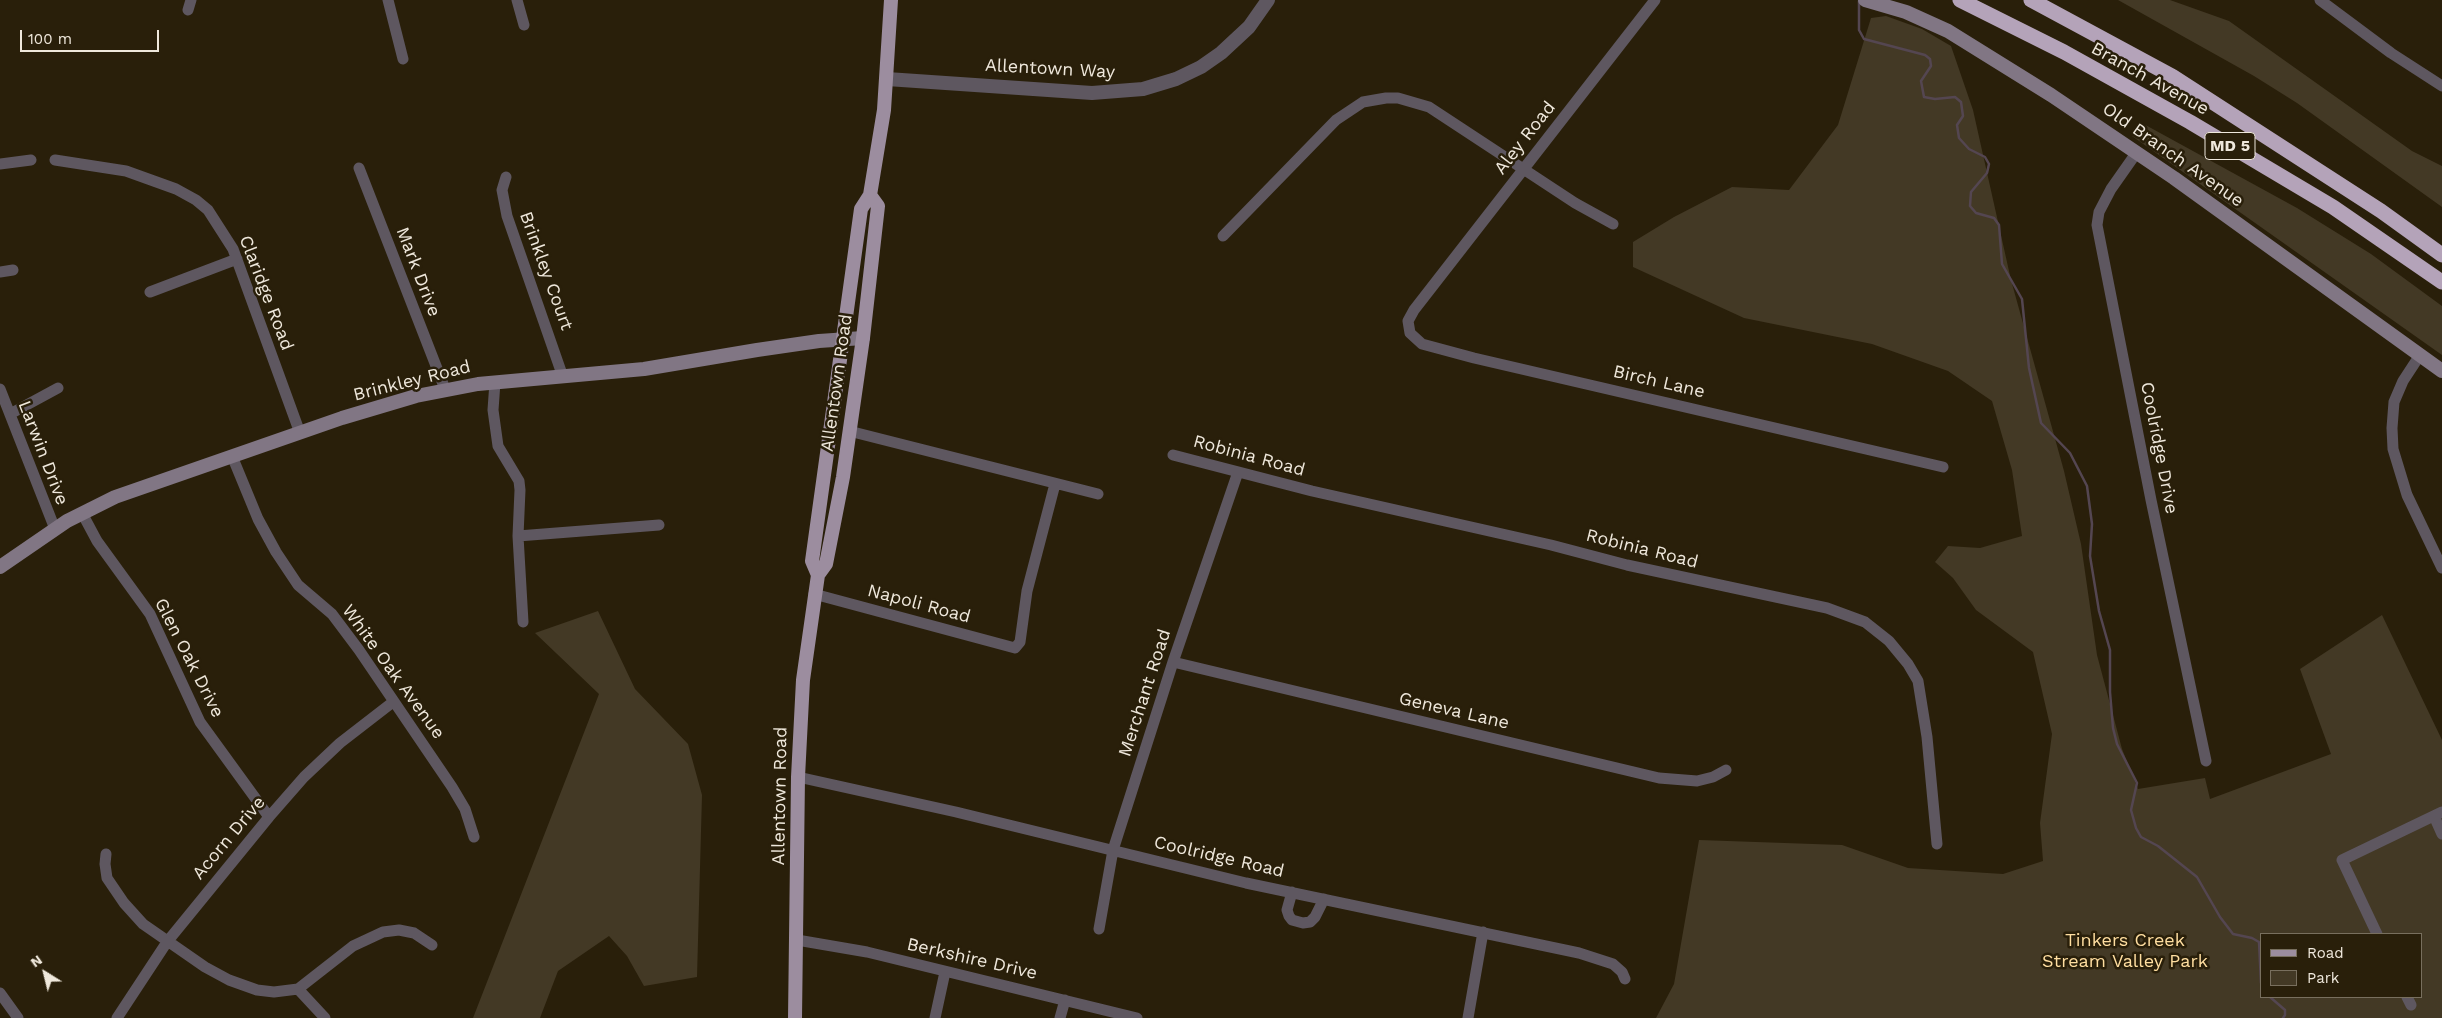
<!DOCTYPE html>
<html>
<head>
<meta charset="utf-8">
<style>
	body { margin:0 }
	#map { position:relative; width:2442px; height:1018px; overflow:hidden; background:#291f0a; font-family:"Work Sans",sans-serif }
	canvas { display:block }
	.legend { position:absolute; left:2260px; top:933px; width:162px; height:65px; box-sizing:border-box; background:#291f0a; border:1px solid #786f5e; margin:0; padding:6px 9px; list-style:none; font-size:15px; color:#efe8dc }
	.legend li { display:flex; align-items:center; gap:10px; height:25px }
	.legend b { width:25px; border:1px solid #786f5e }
	.north { position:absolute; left:20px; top:948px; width:50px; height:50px; -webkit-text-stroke:4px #291f0a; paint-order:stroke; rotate:324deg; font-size:14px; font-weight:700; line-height:20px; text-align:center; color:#efe8dc }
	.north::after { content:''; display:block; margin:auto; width:18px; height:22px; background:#efe8dc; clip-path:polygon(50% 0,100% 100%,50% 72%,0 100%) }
	.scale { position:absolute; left:20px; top:30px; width:139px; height:22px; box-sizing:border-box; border:2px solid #efe8dc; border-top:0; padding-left:6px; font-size:15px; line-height:18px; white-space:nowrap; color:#efe8dc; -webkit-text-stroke:4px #291f0a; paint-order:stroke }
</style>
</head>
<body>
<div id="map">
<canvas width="2442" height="1018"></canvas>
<ul class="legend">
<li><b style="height:6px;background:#9c8d9f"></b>Road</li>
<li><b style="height:14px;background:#433925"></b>Park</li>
</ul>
<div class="north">N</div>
<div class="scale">100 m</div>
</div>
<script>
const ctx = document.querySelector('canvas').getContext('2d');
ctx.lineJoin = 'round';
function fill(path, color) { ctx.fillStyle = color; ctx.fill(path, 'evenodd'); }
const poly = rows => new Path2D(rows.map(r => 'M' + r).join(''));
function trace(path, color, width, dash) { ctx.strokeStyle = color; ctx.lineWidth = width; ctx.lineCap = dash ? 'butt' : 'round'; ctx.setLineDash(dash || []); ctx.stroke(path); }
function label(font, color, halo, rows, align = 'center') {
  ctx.font = font + ' "Work Sans",sans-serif'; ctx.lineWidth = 5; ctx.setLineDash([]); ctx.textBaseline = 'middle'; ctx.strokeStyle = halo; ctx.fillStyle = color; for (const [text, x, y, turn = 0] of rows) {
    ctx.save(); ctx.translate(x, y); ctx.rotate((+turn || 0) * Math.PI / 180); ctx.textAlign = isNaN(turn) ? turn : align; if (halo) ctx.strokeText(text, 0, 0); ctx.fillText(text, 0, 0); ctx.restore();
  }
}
const green = poly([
	[2118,0,2170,0,2229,21,2412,151,2442,166,2442,207,2297,103,2254,76],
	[1886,16,1922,29,1951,46,1973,110,2011,280,2064,471,2081,544,2097,655,2122,749,2138,789,2205,778,2210,799,2331,754,2300,669,2382,615,2442,740,2442,1018,1656,1018,1674,984,1699,840,1842,845,1908,868,2003,874,2043,861,2040,823,2052,734,2033,652,1976,610,1953,578,1935,562,1948,546,1980,548,2022,536,2012,470,1992,401,1948,371,1872,344,1744,318,1633,267,1633,242,1674,217,1732,187,1789,190,1838,125,1871,18],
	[2261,934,2421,934,2421,997,2261,997],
	[2140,122,2297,208,2371,254,2442,306,2442,355,2132,136],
	[598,611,635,689,688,744,702,795,697,977,644,986,627,956,609,936,558,971,540,1018,473,1018,599,694,535,633]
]);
const stream = poly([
	[1859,1,1859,30,1864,39,1925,55,1930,59,1931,66,1921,81,1924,97,1935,99,1955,97,1961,102,1963,116,1957,125,1959,138,1969,149,1985,157,1989,164,1987,173,1971,192,1970,206,1976,213,1994,218,1999,225,2002,264,2022,299,2029,368,2041,423,2070,453,2087,486,2092,524,2090,556,2099,611,2110,650,2110,692,2113,728,2117,744,2137,783,2131,810,2136,828,2141,837,2158,846,2197,877,2220,917,2233,934,2252,938,2259,942,2261,983],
	[2270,997,2285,1010,2285,1015,2283,1018]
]);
const minor = poly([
	[388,0,403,59],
	[517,0,524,25],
	[1655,0,1414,310,1408,321,1410,333,1422,344,1474,358,1943,467],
	[2320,0,2391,53,2442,86],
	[188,10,191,0],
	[2137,152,2111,189,2099,212,2097,225,2151,500,2206,761],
	[55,160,126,171,176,189,196,200,208,210,233,249,300,433],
	[0,164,31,160],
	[359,168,445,389],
	[506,177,502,190,507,216,563,377],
	[1223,236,1336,120,1363,102,1386,98,1398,98,1429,107,1575,203,1613,224],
	[0,272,13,270],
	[150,292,237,259],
	[2420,355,2403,381,2394,402,2392,428,2393,449,2407,495,2442,568],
	[495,382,493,410,498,446,519,481,520,490,518,536,523,622],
	[0,389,55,529],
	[10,414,58,388],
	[849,431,1098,494],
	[1173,455,1312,491,1551,545,1627,565,1827,608,1865,622,1889,641,1908,664,1918,681,1927,737,1937,844],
	[232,456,258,519,276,552,298,585,332,614,359,650,452,787,465,809,474,837],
	[82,513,97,541,150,614,200,722,269,817],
	[518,536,659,525],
	[814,594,1015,648,1020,642,1027,591,1055,484],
	[1173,662,1659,778,1697,781,1713,777,1726,770],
	[798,777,956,812,1246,883,1579,953,1613,964,1622,972,1625,979],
	[2434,816,2442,834],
	[106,854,105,864,107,878,124,903,143,924,205,967,229,980,257,990,274,992,298,989,353,946,383,932,399,930,414,933,432,945],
	[1292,892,1287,910,1289,916,1292,920,1303,923,1310,922,1315,917,1324,899],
	[1099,929,1113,850,1173,662,1238,472],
	[2377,934,2342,860,2442,812],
	[797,940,867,952,1137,1018],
	[298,989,325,1018],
	[0,993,18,1018],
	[2407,997,2411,1005],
	[117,1018,167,942,269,817,304,777,340,743,393,702],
	[935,1018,945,972],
	[1060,1018,1065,1000],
	[1468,1018,1483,932]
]);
const tertiary = poly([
	[887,79,1092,93,1143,89,1176,79,1201,67,1221,53,1249,27,1268,0]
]);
const secondary = poly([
	[1865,0,1906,12,1948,31,2051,95,2174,178,2442,371],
	[0,567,67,521,115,497,342,418,416,396,478,384,644,369,757,350,819,341,863,338]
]);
const primary = poly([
	[818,575,812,561,861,209,870,195,884,110,891,0],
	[795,1018,798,777,803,680,818,575,826,564,843,477,863,338,878,206,870,195]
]);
const motorway = poly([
	[1960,0,2064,52,2190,122,2333,207,2442,282],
	[2031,0,2172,76,2381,211,2442,255]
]);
const shields = [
	[2230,146,50]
];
const shieldNames = [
	["MD 5",2230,146]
];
const streetNames = [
	["Allentown Way",1050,69,3],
	["Branch Avenue",2150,79,29],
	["Aley Road",1525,138,-52],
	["Old Branch Avenue",2173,155,35],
	["Brinkley Court",546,271,70],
	["Mark Drive",418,272,69],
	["Claridge Road",266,293,69],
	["Brinkley Road",412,381,-14],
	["Birch Lane",1659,382,13],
	["Allentown Road",837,383,-82],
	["Coolridge Drive",2159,448,79],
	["Larwin Drive",43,453,69],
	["Robinia Road",1249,456,15],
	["Robinia Road",1642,549,14],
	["Napoli Road",919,604,15],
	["Glen Oak Drive",189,658,63],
	["White Oak Avenue",393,672,54],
	["Merchant Road",1145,693,-72],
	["Geneva Lane",1454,711,13],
	["Allentown Road",780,796,-89],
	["Acorn Drive",229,838,-50],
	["Coolridge Road",1219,857,13],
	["Berkshire Drive",972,959,13]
];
const parkNames = [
	["Tinkers Creek",2125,941],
	["Stream Valley Park",2125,962]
];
fill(green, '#433925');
trace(stream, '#544651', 2.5);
trace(minor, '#5e5760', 11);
trace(tertiary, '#5e5760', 14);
trace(secondary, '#817684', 14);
trace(primary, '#9c8d9f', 14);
trace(motorway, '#b4a3b9', 15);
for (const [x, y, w] of shields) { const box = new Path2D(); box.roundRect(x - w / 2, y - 13.5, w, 27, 4); ctx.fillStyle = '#291f0a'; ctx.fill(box); trace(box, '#efe8dc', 1); }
label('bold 16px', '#efe8dc', null, shieldNames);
label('18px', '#efe8dc', '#291f0a', streetNames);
label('18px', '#ffdea0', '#291f0a', parkNames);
</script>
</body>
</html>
